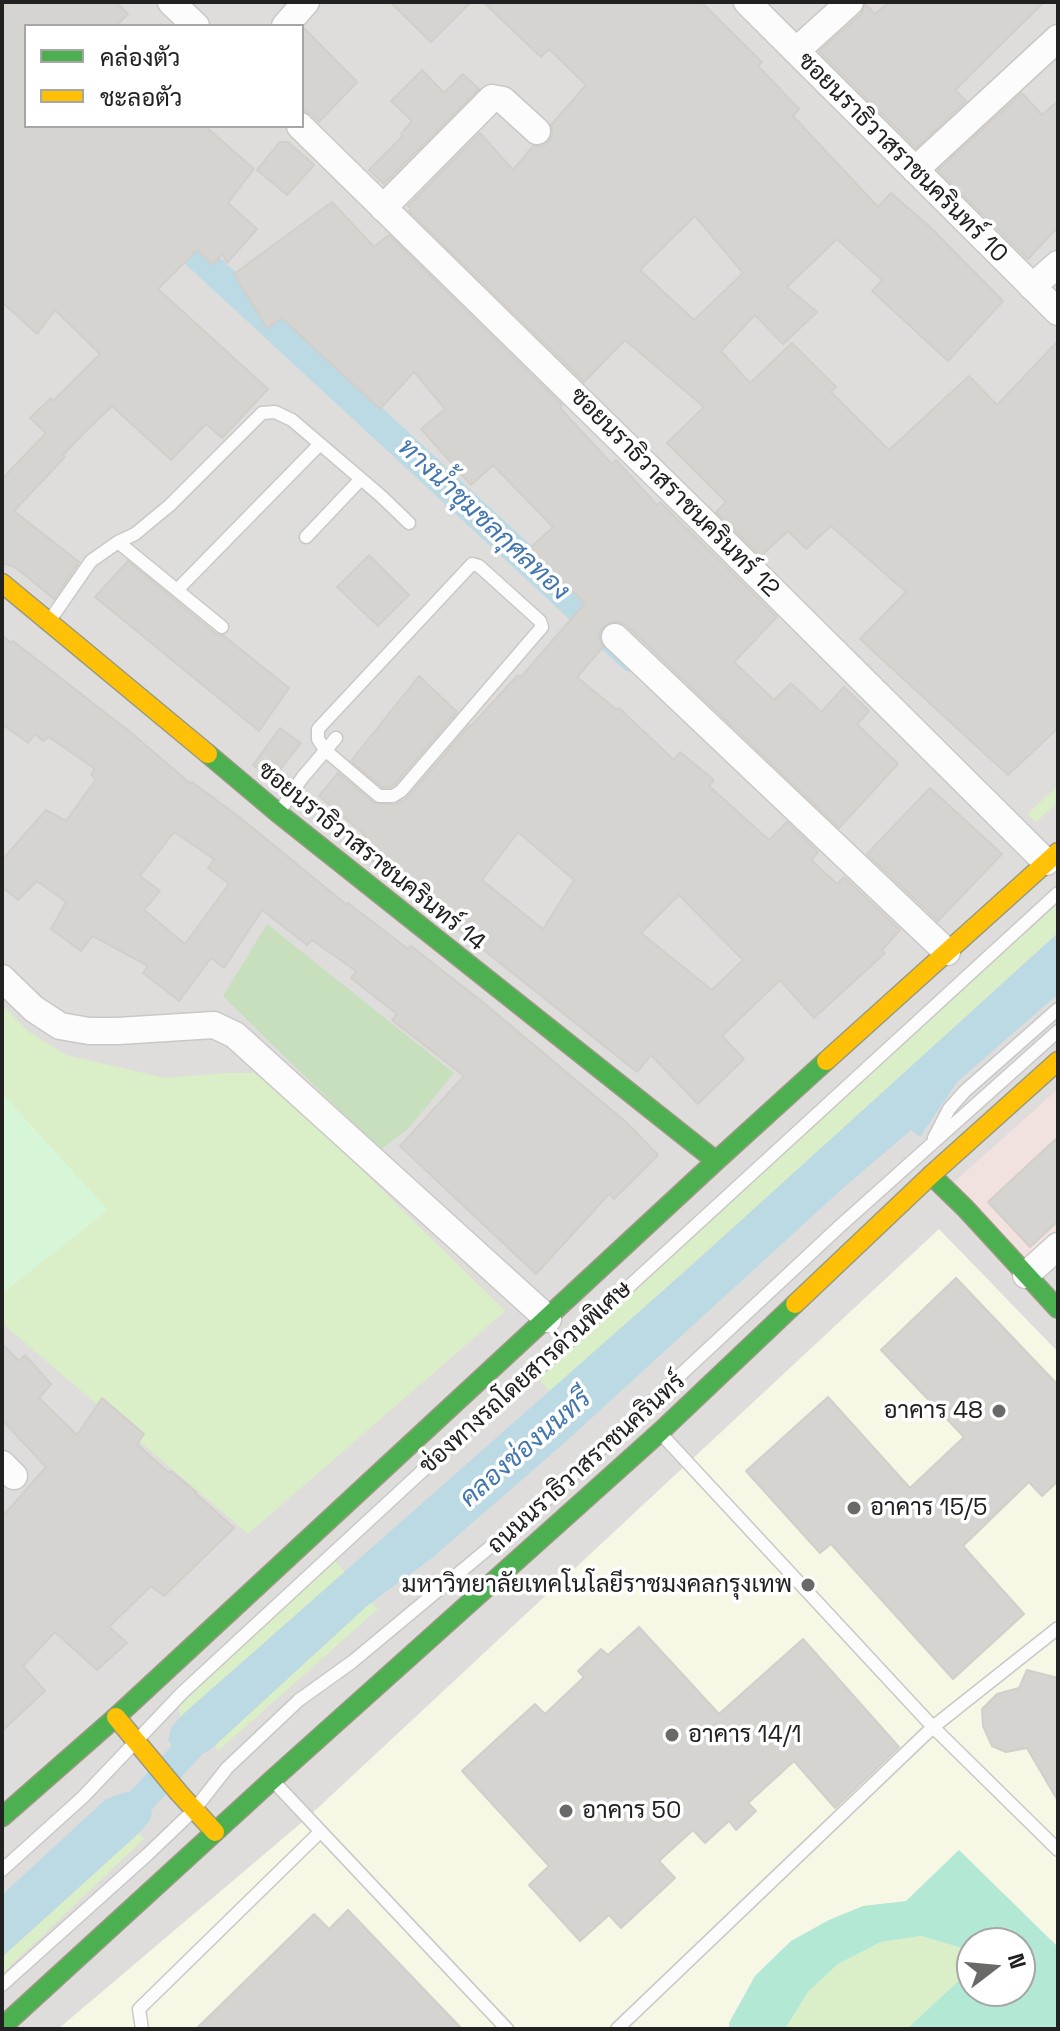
<!DOCTYPE html>
<html>
<head>
<meta charset="utf-8">
<style>
	body { margin:0 }
	#map { position:relative; width:1060px; height:2031px; overflow:hidden; background:#efeeea; font-family:"Space Grotesk",Sarabun,sans-serif }
	canvas { display:block }
	.frame { position:absolute; inset:0; border:4px solid #212121; pointer-events:none }
	.legend { position:absolute; left:24px; top:24px; width:280px; height:104px; box-sizing:border-box; background:#fff; border:2px solid #a6a6a6; margin:0; padding:10px 14px; list-style:none; font-size:24px; color:#212121 }
	.legend li { display:flex; align-items:center; gap:16px; height:40px }
	.legend b { width:40px; border:2px solid #a6a6a6 }
	.north { position:absolute; left:956px; top:1927px; width:80px; height:80px; box-sizing:border-box; background:#fff; border:2px solid #a6a6a6; border-radius:50%; rotate:74deg; font-size:22px; font-weight:700; line-height:32px; text-align:center; color:#212121 }
	.north::after { content:''; display:block; margin:auto; width:28px; height:36px; background:#696967; clip-path:polygon(50% 0,100% 100%,50% 72%,0 100%) }
</style>
</head>
<body>
<div id="map">
<canvas width="1060" height="2031"></canvas>
<div class="frame"></div>
<ul class="legend">
<li><b style="height:10px;background:#4caf50"></b>คล่องตัว</li>
<li><b style="height:10px;background:#ffc107"></b>ชะลอตัว</li>
</ul>
<div class="north">N</div>
</div>
<script>
const ctx = document.querySelector('canvas').getContext('2d');
ctx.lineJoin = 'round';
function fill(path, color) { ctx.fillStyle = color; ctx.fill(path, 'evenodd'); }
const poly = rows => new Path2D(rows.map(r => 'M' + r).join(''));
function trace(path, color, width, dash) { ctx.strokeStyle = color; ctx.lineWidth = width; ctx.lineCap = dash ? 'butt' : 'round'; ctx.setLineDash(dash || []); ctx.stroke(path); }
function label(font, color, halo, rows, align = 'center') {
  ctx.font = font + ' "Space Grotesk",Sarabun,sans-serif'; ctx.lineWidth = 7; ctx.setLineDash([]); ctx.textBaseline = 'middle'; ctx.strokeStyle = halo; ctx.fillStyle = color; for (const [text, x, y, turn = 0] of rows) {
    ctx.save(); ctx.translate(x, y); ctx.rotate((+turn || 0) * Math.PI / 180); ctx.textAlign = isNaN(turn) ? turn : align; if (halo) ctx.strokeText(text, 0, 0); ctx.fillText(text, 0, 0); ctx.restore();
  }
}
const residential = poly([
	[2,2,1058,2,1058,2029,2,2029],
	[26,26,302,26,302,126,26,126],
	[972,1943,1020,1943,1020,1991,972,1991]
]);
const commercial = poly([
	[1058,1089,1058,1259,1040,1276,954,1182]
]);
const education = poly([
	[939,1229,1058,1352,1058,2029,58,2029,307,1818],
	[972,1943,1020,1943,1020,1991,972,1991]
]);
const grass = poly([
	[1058,786,1058,802,1036,822,1027,814],
	[1058,904,1058,933,845,1127,550,1392,537,1376,926,1021],
	[2,1004,29,1032,66,1055,165,1078,226,1073,254,1073,295,1104,505,1311,248,1534,2,1323,2,1294,107,1210,2,1096],
	[334,1560,345,1572,180,1717,178,1706],
	[371,1602,378,1609,217,1752,215,1745],
	[139,1833,144,1839,2,1974,2,1957],
	[921,1936,972,1951,972,1968,907,2029,785,2029,808,1992,838,1964,881,1942]
]);
const forest = poly([
	[267,924,454,1073,409,1128,380,1150,223,996]
]);
const park = poly([
	[2,1093,108,1210,2,1294]
]);
const pitch = poly([
	[959,1850,1058,1947,1058,2029,907,2029,972,1968,972,1991,1020,1991,1020,1943,972,1943,972,1951,921,1936,881,1942,838,1964,808,1992,785,2029,729,2029,729,2023,755,1976,791,1941,829,1920,863,1906,906,1901]
]);
const water = poly([
	[1058,933,1058,994,957,1082,920,1137,911,1130,842,1189,563,1444,432,1558,368,1605,210,1750,194,1758,183,1758,174,1750,168,1740,171,1728,180,1717,691,1266],
	[125,1792,135,1793,146,1802,152,1813,151,1819,139,1833,2,1957,2,1895,106,1799]
]);
const pier = poly([
	[178,1706,180,1717,171,1728,168,1740,174,1750,183,1758,194,1758,210,1750,215,1745,223,1767,152,1846,139,1833,151,1819,152,1813,146,1802,135,1793,125,1792,106,1799,98,1790]
]);
const canal = poly([
	[166,227,632,658],
	[119,1825,206,1729]
]);
const building = poly([
	[2,2,116,2,128,14,116,26,26,26,26,126,205,126,254,169,228,203,257,229,227,263,222,254,213,265,197,250,158,289,268,389,222,438,206,424,171,460,112,406,86,431,63,455,65,457,14,511,79,562,54,599,15,567,2,563,2,479,46,433,30,418,51,398,53,401,100,354,55,310,37,334,2,302,2,2],
	[390,2,471,2,431,42,390,2],
	[483,2,701,2,762,62,758,66,799,109,793,116,878,207,891,193,930,227,1003,301,948,361,872,291,882,280,837,239,787,287,817,312,783,344,755,315,721,351,750,383,792,343,836,387,831,392,889,450,969,376,997,405,1058,341,1058,728,1008,775,860,639,906,592,831,526,806,549,788,531,761,556,716,512,726,502,667,443,704,407,625,340,584,382,409,211,411,209,408,206,480,133,513,170,533,146,543,146,549,141,553,134,551,125,586,85,549,49,541,57,483,2],
	[695,216,743,273,694,320,640,270,695,216],
	[889,2,1044,2,955,90,966,101,916,148,819,51,861,14,865,4,875,14,889,2],
	[304,28,357,82,319,122,311,114,302,110,302,31,304,28],
	[422,70,444,93,463,74,479,89,384,184,369,170,403,136,401,134,412,121,391,101,422,70],
	[1022,93,1042,115,1058,101,1058,227,1028,259,938,170,1022,93],
	[280,142,288,142,314,165,287,195,257,170,280,142],
	[332,202,374,247,389,235,562,405,560,408,612,464,616,460,657,505,660,502,777,617,734,662,774,700,791,683,821,712,844,687,869,711,857,724,898,764,839,828,626,625,619,622,611,622,603,627,599,634,600,641,603,647,577,677,617,710,619,708,674,760,680,752,714,780,709,786,769,840,787,822,818,852,811,860,837,884,844,877,900,930,882,950,885,953,814,1018,780,980,722,1036,744,1059,698,1104,651,1055,637,1072,353,846,364,834,319,796,338,773,374,803,394,805,406,799,470,725,471,726,518,675,521,677,585,603,528,550,553,527,493,465,471,485,421,429,445,409,414,372,380,409,282,318,267,328,234,274,332,202],
	[518,832,574,880,543,929,482,880,518,832],
	[679,895,743,960,712,990,641,933,679,895],
	[369,555,409,595,378,626,337,587,369,555],
	[128,561,216,634,224,636,289,688,259,731,95,597,128,561],
	[2,635,11,643,13,641,129,731,191,784,192,782,238,816,347,905,348,903,408,949,411,946,485,1004,626,1122,658,1155,614,1199,609,1194,536,1274,400,1146,464,1076,392,1020,397,1014,351,978,356,971,312,940,307,945,262,910,224,968,211,958,179,1001,143,973,148,966,93,936,81,951,51,929,66,902,37,881,18,900,2,887,2,860,46,810,66,821,96,779,91,775,95,769,49,737,43,741,35,734,28,743,2,724,2,635],
	[174,832,214,859,208,868,229,884,185,944,144,910,160,891,140,876,174,832],
	[419,676,457,712,395,784,390,787,382,787,351,761,419,676],
	[280,728,301,743,272,780,253,765,280,728],
	[930,788,1002,854,938,921,867,854,930,788],
	[1058,1137,1058,1221,1030,1247,988,1202,1058,1137],
	[956,1278,1058,1385,1058,1481,1042,1496,1029,1482,963,1546,1024,1614,953,1679,831,1544,820,1553,746,1471,828,1397,910,1488,964,1437,881,1350,956,1278],
	[2,1344,19,1361,25,1355,51,1384,39,1398,77,1435,102,1398,144,1434,137,1444,169,1473,171,1471,196,1492,195,1493,234,1528,164,1596,151,1586,109,1627,127,1643,97,1670,55,1632,23,1666,45,1691,2,1731,2,1517,46,1467,2,1420,2,1344],
	[639,1627,719,1714,803,1639,899,1747,835,1808,794,1761,748,1803,756,1811,736,1830,729,1821,705,1843,693,1830,659,1861,675,1878,621,1928,609,1915,580,1941,529,1885,549,1866,462,1771,535,1704,545,1714,584,1677,578,1671,601,1649,608,1655,639,1627],
	[1027,1670,1058,1678,1058,1801,1027,1748,1006,1752,992,1746,983,1726,982,1709,997,1694,1019,1688,1027,1670],
	[348,1910,462,2029,196,2029,314,1914,329,1929,348,1910]
]);
const lane = poly([
	[306,537,361,479],
	[118,542,222,627],
	[472,564,479,566,540,621,542,627,401,791,393,796,379,796,325,750,318,739,318,729,472,564],
	[177,590,320,444],
	[50,620,91,561,118,542,135,534,170,505,262,413,275,412,292,420,381,496,409,523],
	[280,811,302,778,336,738],
	[934,1138,949,1109,965,1091,1058,1009],
	[663,1436,933,1727,1058,1850],
	[276,1784,507,2029],
	[2,1870,83,1797,182,1693,471,1426,551,1358,1058,893],
	[2,1985,148,1854,194,1810,227,1768,299,1700,352,1662,543,1503,840,1226,1058,1031],
	[142,2029,139,2009,320,1832],
	[617,2029,933,1727,1058,1628]
]);
const street = poly([
	[171,2,196,26],
	[747,2,1058,312],
	[285,26,306,2],
	[796,51,850,2],
	[300,126,697,515,1046,862],
	[915,170,1058,38],
	[383,208,492,98,503,100,537,131],
	[1032,287,1058,264],
	[615,637,947,952],
	[2,978,34,1009,60,1026,89,1031,118,1031,214,1025,235,1035,548,1319],
	[1026,1275,1058,1246],
	[2,1464,14,1476]
]);
const fast = poly([
	[208,754,278,813,716,1161],
	[931,1175,965,1208,1058,1309],
	[2,1817,116,1717,716,1161,826,1061],
	[2,2027,272,1780,660,1432,795,1304]
]);
const slow = poly([
	[2,583,208,754],
	[826,1061,1058,852],
	[795,1304,931,1175,1058,1061],
	[116,1717,179,1793,215,1832]
]);
const markers = [
	[999,1411,8,"#696967"],
	[854,1508,8,"#696967"],
	[808,1585,8,"#696967"],
	[672,1735,8,"#696967"],
	[566,1811,8,"#696967"]
];
const streetNames = [
	["ซอยนราธิวาสราชนครินทร์ 10",902,158,45],
	["ซอยนราธิวาสราชนครินทร์ 12",674,493,45],
	["ซอยนราธิวาสราชนครินทร์ 14",371,857,39],
	["ช่องทางรถโดยสารด่วนพิเศษ",526,1378,-42],
	["ถนนนราธิวาสราชนครินทร์",587,1464,-42]
];
const poiNames = [
	["อาคาร 48",983,1411,"right"],
	["อาคาร 15/5",870,1508],
	["มหาวิทยาลัยเทคโนโลยีราชมงคลกรุงเทพ",792,1585,"right"],
	["อาคาร 14/1",688,1735],
	["อาคาร 50",582,1811]
];
const waterNames = [
	["ทางน้ำชุมชลกุศลทอง",483,520,43],
	["คลองช่องนนทรี",526,1449,-41]
];
fill(residential, '#dedddb');
fill(commercial, '#f1e2df');
fill(education, '#f7f7e6');
fill(grass, '#daeec7');
fill(forest, '#c8dfbe');
fill(park, '#d7f6d8');
fill(pitch, '#b2e8d4');
fill(water, '#bbdae4');
fill(pier, '#dedddc');
trace(canal, '#bbdae4', 28);
fill(building, '#d6d4d1');
trace(building, '#d2cfcb', 2);
trace(lane, '#c8c8c6', 15);
trace(street, '#c8c8c6', 29);
trace(fast, '#989a80', 21);
trace(slow, '#989a80', 21);
trace(lane, '#fdfcfc', 12);
trace(street, '#fdfcfc', 26);
trace(fast, '#4caf50', 18);
trace(slow, '#ffc107', 18);
for (const [x, y, r, color] of markers) { const dot = new Path2D(); dot.arc(x, y, r, 0, 2 * Math.PI); ctx.fillStyle = color; ctx.fill(dot); trace(dot, '#fff', 3); }
label('24px', '#212121', '#fff', streetNames);
label('24px', '#212121', '#fff', poiNames, 'left');
label('italic 26px', '#4376af', '#fff', waterNames);
</script>
</body>
</html>
